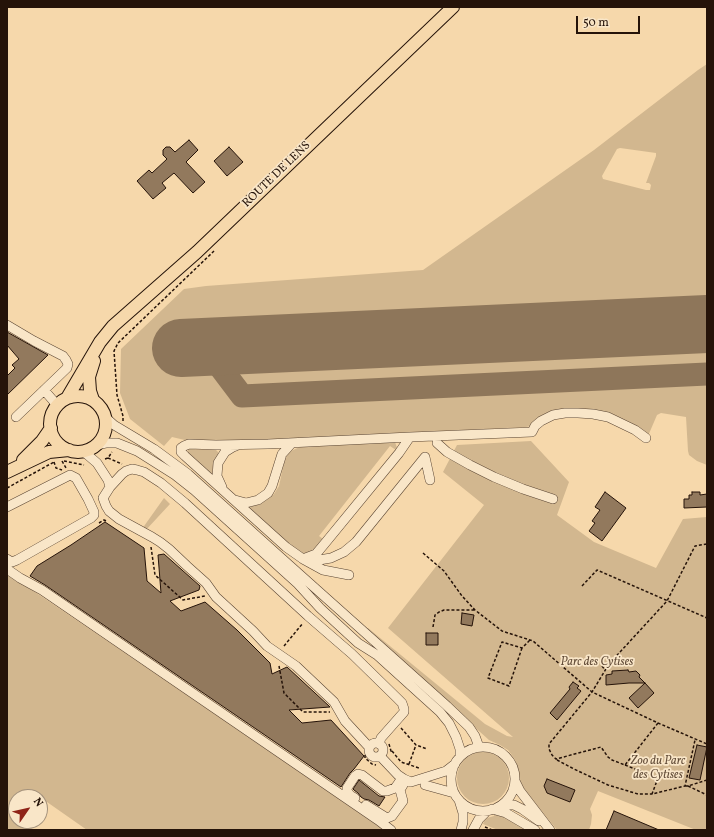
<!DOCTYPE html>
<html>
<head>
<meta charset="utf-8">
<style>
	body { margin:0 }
	#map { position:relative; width:714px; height:837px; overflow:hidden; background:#f6d8ab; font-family:Vollkorn,serif }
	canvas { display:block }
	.frame { position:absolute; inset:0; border:8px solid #251309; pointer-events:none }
	.north { position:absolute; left:8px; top:789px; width:40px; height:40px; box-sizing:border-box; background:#f9e6c8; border:1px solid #a4927c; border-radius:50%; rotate:56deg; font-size:11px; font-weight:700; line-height:16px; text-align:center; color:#251309 }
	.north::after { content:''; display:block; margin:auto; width:14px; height:18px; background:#8f2418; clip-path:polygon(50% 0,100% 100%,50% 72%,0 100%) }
	.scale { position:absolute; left:576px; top:16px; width:64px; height:18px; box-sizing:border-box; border:2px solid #251309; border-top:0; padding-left:5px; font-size:12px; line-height:14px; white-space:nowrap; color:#251309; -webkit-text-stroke:3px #f9e6c8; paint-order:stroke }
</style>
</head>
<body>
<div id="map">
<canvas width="714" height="837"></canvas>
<div class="frame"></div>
<div class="north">N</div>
<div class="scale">50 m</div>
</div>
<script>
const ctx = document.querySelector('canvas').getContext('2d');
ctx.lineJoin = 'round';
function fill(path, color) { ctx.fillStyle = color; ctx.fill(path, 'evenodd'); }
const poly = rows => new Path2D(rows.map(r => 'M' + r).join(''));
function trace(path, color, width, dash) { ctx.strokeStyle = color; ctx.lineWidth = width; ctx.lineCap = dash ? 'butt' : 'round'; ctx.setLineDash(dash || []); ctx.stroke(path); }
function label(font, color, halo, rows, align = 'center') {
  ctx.font = font + ' Vollkorn,serif'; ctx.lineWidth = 3.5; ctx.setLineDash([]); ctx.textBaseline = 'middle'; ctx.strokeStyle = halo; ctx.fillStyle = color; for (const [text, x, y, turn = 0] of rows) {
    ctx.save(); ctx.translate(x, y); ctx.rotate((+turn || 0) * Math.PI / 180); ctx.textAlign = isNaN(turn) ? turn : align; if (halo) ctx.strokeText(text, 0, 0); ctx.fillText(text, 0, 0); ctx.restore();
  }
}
const green = poly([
	[707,64,707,465,697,461,689,455,688,451,686,417,661,413,657,415,648,436,619,419,550,412,542,416,537,419,531,426,526,427,221,442,189,441,172,437,164,446,130,419,120,393,121,349,184,289,206,286,423,270,594,150,698,70],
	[620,148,656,153,656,156,646,183,649,183,651,185,650,190,646,190,603,179,602,176,617,149],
	[531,441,569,482,557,515,594,542,656,568,683,519,707,517,707,830,696,830,598,791,590,809,592,815,591,824,589,830,557,830,520,784,519,771,517,765,514,758,508,750,500,745,489,740,366,630,368,628,485,724,507,736,513,737,388,628,484,505,443,472,457,445],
	[395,442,397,448,396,450,390,446,319,536,323,539,313,551,307,555,299,552,264,523,251,511,249,507,258,504,268,499,274,494,279,486,284,463,288,454,293,450,302,446],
	[188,449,191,449,216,450,218,452,218,456,213,467,212,473,211,473,188,452],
	[164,498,170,504,145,531,142,529],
	[7,573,386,830,87,830,47,802,40,812,40,797,16,797,16,821,34,821,28,830,7,830],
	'457 778a26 26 0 1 1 52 0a26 26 0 1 1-52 0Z',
	[494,813,498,814,531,830,498,830,483,824,484,821,487,818,494,816]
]);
const taxiway = poly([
	[205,347,242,396,707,374]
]);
const runway = poly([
	[181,348,707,324]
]);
const building = poly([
	[189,140,198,150,186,162,205,182,193,193,174,173,162,183,166,188,153,199,137,181,149,170,152,173,167,159,163,155,163,150,166,147,170,147,175,152,189,140],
	[229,147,243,162,227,176,214,161,229,147],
	[7,332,48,355,7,395,7,376,15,368,12,365,19,359,7,345,7,332],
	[605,492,626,508,602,541,589,531,595,523,592,521,600,510,595,507,605,492],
	[692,492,700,492,700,495,707,494,707,507,684,508,684,499,689,499,689,495,692,495,692,492],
	[105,522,144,548,147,581,161,593,158,555,164,554,200,586,199,590,170,601,181,611,205,602,237,630,270,663,272,674,287,667,329,706,330,707,289,710,302,723,331,720,364,756,354,769,350,773,341,787,45,585,30,576,37,566,71,545,105,522],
	[462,613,474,615,472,626,461,624,462,613],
	[426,633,438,633,438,645,426,645,426,633],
	[628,670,629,672,636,671,640,675,639,677,645,683,629,683,606,685,606,675,612,674,612,671,628,670],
	[573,682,579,686,577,688,581,691,557,720,550,713,570,689,569,687,573,682],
	[645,683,654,693,638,708,629,698,645,683],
	[697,745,707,747,700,780,689,778,697,745],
	[547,779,575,790,570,802,547,793,544,786,547,779],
	[359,780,379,796,385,797,379,806,369,800,364,799,361,797,358,793,354,790,353,789,359,780],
	[614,811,659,830,606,830,614,811]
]);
const path = poly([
	[123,421,123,416,117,395,114,351,118,343,214,251],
	[108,458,122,464],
	[105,459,108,458,112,452],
	[62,461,66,468],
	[64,461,84,465],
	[54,462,56,468,62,470],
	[7,488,54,462],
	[99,523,104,520,107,521],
	[151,547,155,575,183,600,205,596],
	[423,553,444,571,462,596,475,610,502,631,533,641,592,692,658,723,707,744],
	[582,586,597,570,707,618],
	[433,627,435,615,439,612,444,610,475,610],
	[284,646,303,623],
	[522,648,509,686,488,678,502,642,522,648,530,640],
	[279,666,284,693,303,712,330,712],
	[602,666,605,670],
	[658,723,625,765,612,760,608,757,601,747,556,759,552,755,549,749,549,744,592,692,609,664,667,601,695,546,707,544],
	[401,728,416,745,427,749],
	[389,744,391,751,390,753],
	[392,751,401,762,419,768],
	[365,755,365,758,372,764,376,765],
	[557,760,574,769,608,785,638,794,652,794],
	[409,764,416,745],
	[625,765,658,778,652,794,685,786,695,740],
	[685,786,688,786,707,780],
	[688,786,707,795],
	[485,827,492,830]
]);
const minor = poly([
	[7,325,34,341,63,356,66,360,68,364,67,368,16,417],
	[44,390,57,405],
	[105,417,114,425,154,449,188,474,278,555,447,706,469,727,475,736,479,747],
	[410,437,268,444,216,445,189,444,184,446,181,448,181,452,185,456,286,547,303,559,316,554,326,542,399,453,410,437,532,432,535,426,541,421,553,415,565,413,578,413,593,414,608,417,635,430,646,438],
	[437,443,447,452,470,465,494,477,523,489,553,499],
	[96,445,106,443,117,443,137,451,175,475,194,490,298,584,320,608,358,643,377,655,440,712,449,723,456,737,460,749,460,756],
	[83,451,97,463,108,480,110,487],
	[222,487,217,476,218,463,225,452,233,447,236,446],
	[235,500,246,503,258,500,268,493,272,486,282,454,292,443],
	[7,507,70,475,76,478,88,499,94,512,94,515,91,518,17,560,12,562,7,559],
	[7,569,20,578,42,590,378,820,391,830],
	[349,575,323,570,303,559,319,560,331,558,344,552,356,542,425,457,430,480],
	'369 750a7 7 0 1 1 14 0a7 7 0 1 1-14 0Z',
	[369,747,345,721,334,702,296,666,267,646,253,631,216,597,206,583,187,566,169,549,160,542,152,537,119,519,109,511,106,506,103,498,110,487,122,474,126,471,132,469,137,470,144,472,161,483,185,503,308,616,352,654,397,698,402,703,404,709,404,712,381,738,379,744],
	'451 779a32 32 0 1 1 64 0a32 32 0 1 1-64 0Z',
	[380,756,398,775,404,779,411,782,446,771,455,764],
	[515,781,520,791,550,830],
	[425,785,454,793],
	[355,798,350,795,347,791,347,788,355,776,358,774,362,775,383,791,387,791,395,788,402,778],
	[459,800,463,813,463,822,461,830],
	[366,805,387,818,392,816,403,801,400,790,406,780],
	[499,807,507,805,514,805,522,809,539,821],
	[492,809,506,813,535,830],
	[473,830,479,819,487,811]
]);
const major = poly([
	'50 424a28 28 0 1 1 56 0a28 28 0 1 1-56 0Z',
	[67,398,100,342,113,326,197,252,453,7],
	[93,400,90,391,89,377,94,361],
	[23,460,42,441,51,428],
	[7,472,49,452,69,450]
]);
const streetNames = [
	["ROUTE DE LENS",277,175,-44]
];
const parkNames = [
	["Parc des Cytises",597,663],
	["Zoo du Parc",658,762],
	["des Cytises",658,776]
];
fill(green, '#d2b78f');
trace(taxiway, '#8e765a', 23);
trace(runway, '#8e765a', 58);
fill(building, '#92795d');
trace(building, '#251309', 1);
trace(minor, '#594432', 10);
trace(major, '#251309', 14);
trace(path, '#251309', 1.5, [3, 2]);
trace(minor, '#f9e6c8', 9);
trace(major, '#f6d8ab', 12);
label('12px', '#251309', '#f9e6c8', streetNames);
label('italic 12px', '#624c38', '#f9e6c8', parkNames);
</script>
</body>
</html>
